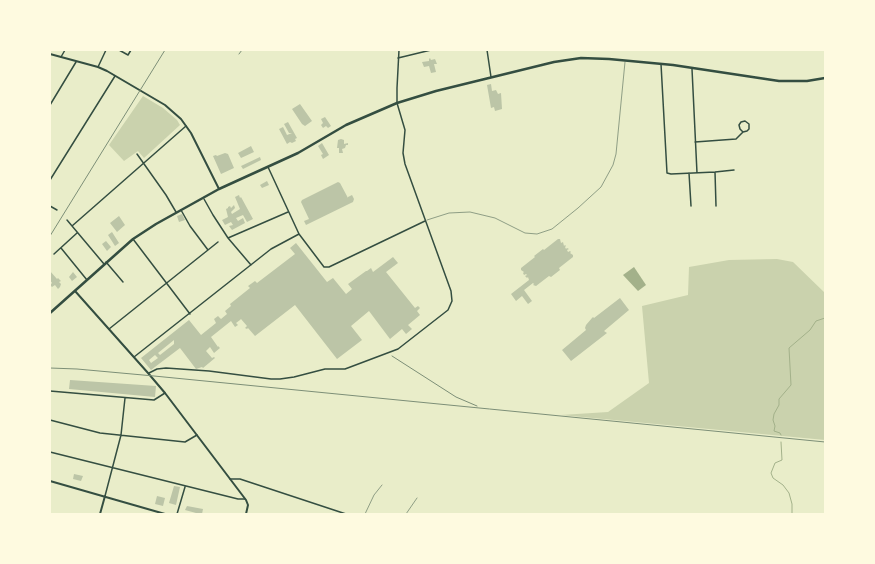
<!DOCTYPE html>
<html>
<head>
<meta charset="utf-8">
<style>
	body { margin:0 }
	#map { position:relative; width:875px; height:564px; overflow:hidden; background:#e9edc9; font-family:Jost,sans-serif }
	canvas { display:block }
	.frame { position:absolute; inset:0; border:51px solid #fefae0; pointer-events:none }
</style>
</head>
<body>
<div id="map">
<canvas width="875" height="564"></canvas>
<div class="frame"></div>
</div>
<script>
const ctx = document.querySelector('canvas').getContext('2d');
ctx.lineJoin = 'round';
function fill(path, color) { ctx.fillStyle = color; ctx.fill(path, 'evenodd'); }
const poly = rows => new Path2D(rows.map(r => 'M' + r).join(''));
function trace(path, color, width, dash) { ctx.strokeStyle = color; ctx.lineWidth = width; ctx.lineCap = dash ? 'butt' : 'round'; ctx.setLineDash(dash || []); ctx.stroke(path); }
const green = poly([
	[143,96,163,108,177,120,180,125,144,158,138,151,124,161,109,145],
	[777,259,793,262,825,293,825,440,561,415,608,412,649,383,642,306,688,295,689,267,729,260]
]);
const water = poly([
	[634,267,646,285,638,291,623,275]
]);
const stream = poly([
	[781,435,780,433,774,431,775,426,773,420,774,414,779,405,779,399,791,385,789,348,810,330,816,321,825,318],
	[781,442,782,460,775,463,771,473,773,478,783,485,789,493,792,504,792,514]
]);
const building = poly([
	[430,58,431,60,435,59,437,64,434,64,436,72,431,73,429,66,424,67,422,62,429,61,429,59],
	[491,84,492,91,496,90,498,94,501,93,502,109,495,111,494,107,491,108,487,85],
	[300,104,312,121,305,126,302,124,292,109],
	[325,117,331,126,328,128,326,126,323,128,321,125,323,123,321,119],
	[288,122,297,138,295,139,296,141,292,143,290,142,287,144,279,129,283,127,287,135,292,133,289,133,284,124],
	[341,139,344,140,344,144,348,143,348,145,346,145,345,148,342,149,343,153,339,153,339,148,337,148,338,140],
	[322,143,329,155,323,159,321,155,323,154,318,146],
	[251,146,254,152,241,158,238,153],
	[225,153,228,154,234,168,221,174,213,156,216,155,217,156],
	[260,157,261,160,243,169,241,166],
	[267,181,269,185,262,188,260,185],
	[338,182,340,183,348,198,348,197,352,195,354,199,353,202,306,225,304,221,309,219,301,202,302,200],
	[239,195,240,198,241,197,253,219,247,222,243,215,236,218,238,221,243,218,245,223,232,230,229,226,233,225,231,222,225,225,222,220,228,217,226,209,228,208,228,207,230,206,231,208,234,205,235,208,231,212,232,214,240,209,235,197],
	[182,214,185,220,179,222,177,216],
	[119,216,125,225,117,232,110,223],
	[112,232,119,243,115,246,108,235],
	[558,239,560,239,561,243,563,242,564,246,565,245,566,246,565,247,566,249,567,248,569,249,567,250,568,252,570,251,571,252,570,253,573,255,573,257,559,268,560,270,551,277,549,276,536,286,533,285,534,284,533,283,524,290,532,301,528,304,522,296,516,301,511,294,529,280,528,277,527,278,525,276,527,275,526,274,524,275,523,273,524,272,521,270,521,268,535,257,534,256,543,249,544,250],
	[106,241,111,247,107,251,102,244],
	[296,243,327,282,333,278,346,294,352,289,348,284,366,271,367,271,371,268,373,272,393,257,398,263,386,272,415,308,418,306,420,308,417,311,420,315,408,325,412,329,406,334,402,329,390,339,369,311,351,326,362,340,337,359,295,305,255,336,248,328,247,329,245,328,247,326,241,319,240,320,236,323,238,325,235,327,231,321,211,337,218,347,218,346,220,348,214,353,210,347,206,351,212,358,214,357,215,358,203,368,202,367,196,369,180,348,151,370,141,358,189,320,201,335,216,323,214,319,218,316,221,319,227,314,225,311,231,306,230,304,250,288,248,286,255,281,257,283,295,254,290,248],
	[174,340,174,344,160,355,158,353],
	[155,355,158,358,151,363,149,360],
	[50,271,57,279,58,278,61,281,59,282,61,284,60,287,58,289,55,285,52,287,50,285,52,283,50,280],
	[73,272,77,277,72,281,69,277],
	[620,298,629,310,604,331,607,333,571,361,562,350,586,330,585,328,586,325,592,318,593,317,594,318],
	[70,380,156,386,155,397,69,389],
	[74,474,83,476,81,481,73,479],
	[174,486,180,487,176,505,169,503],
	[157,496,165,498,163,506,155,504],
	[187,506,203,509,202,514,195,514,196,513,185,510]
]);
const service = poly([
	[427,220,449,213,470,212,495,218,525,233,537,234,552,229,578,208,601,187,613,165,616,154,625,62],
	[365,514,374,495,382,485],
	[406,514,417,498]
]);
const minor = poly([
	[119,50,128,55,131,50],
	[487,50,491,77],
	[61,57,65,50],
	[398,58,431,50],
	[661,64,667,173,671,174,715,172,734,170],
	[98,67,106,50],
	[692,69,697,173],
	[50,105,76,62],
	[695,142,736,139,743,132,747,131,749,129,749,124,745,121,741,122,739,125,740,129,743,132],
	[137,154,166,195,176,212],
	[268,167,299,234,324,267,329,267,425,221],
	[715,172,716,206],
	[689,173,691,206],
	[50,180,115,76],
	[204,199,213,215,228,238,251,265],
	[50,206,57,210],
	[181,210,190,226,208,250],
	[67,220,104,264],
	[72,226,186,126],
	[228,238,288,212],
	[133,239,190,314],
	[61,248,87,280],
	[54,254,77,233],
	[106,262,123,282],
	[109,329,218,242],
	[134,357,271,249,299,234],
	[149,373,157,369,166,368,209,371,271,379,280,379,294,377,325,369,345,369,398,349,448,310,452,301,451,291,405,164,403,153,405,130,397,103,397,88,399,50],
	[50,391,154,400,165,393],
	[50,420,100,433,185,442,197,435],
	[50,452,238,499,245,499],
	[230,479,240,479,346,514],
	[105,496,121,435,125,398],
	[177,514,185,487]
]);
const secondary = poly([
	[50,54,98,67,107,71,165,105,181,119,191,133,219,189],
	[75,291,148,373,165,393,246,500,248,505,246,514],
	[50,481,165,514],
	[100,514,105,496]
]);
const trunk = poly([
	[50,313,133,239,156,224,219,189,298,153,346,125,397,103,436,91,554,62,581,58,609,59,673,65,779,81,807,81,825,78]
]);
const rail = poly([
	[239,54,242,50],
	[50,236,165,50],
	[392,356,456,397,477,406],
	[50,368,77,369,154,376,825,442]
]);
fill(green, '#cad2ad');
fill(water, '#a3b18a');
trace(stream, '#a3b18a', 1);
fill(building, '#bcc5a7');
trace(service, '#344e41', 0.5);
trace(minor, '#344e41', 1.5);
trace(secondary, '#344e41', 2);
trace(trunk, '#344e41', 2.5);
trace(rail, '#7c8e77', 1);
</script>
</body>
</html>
